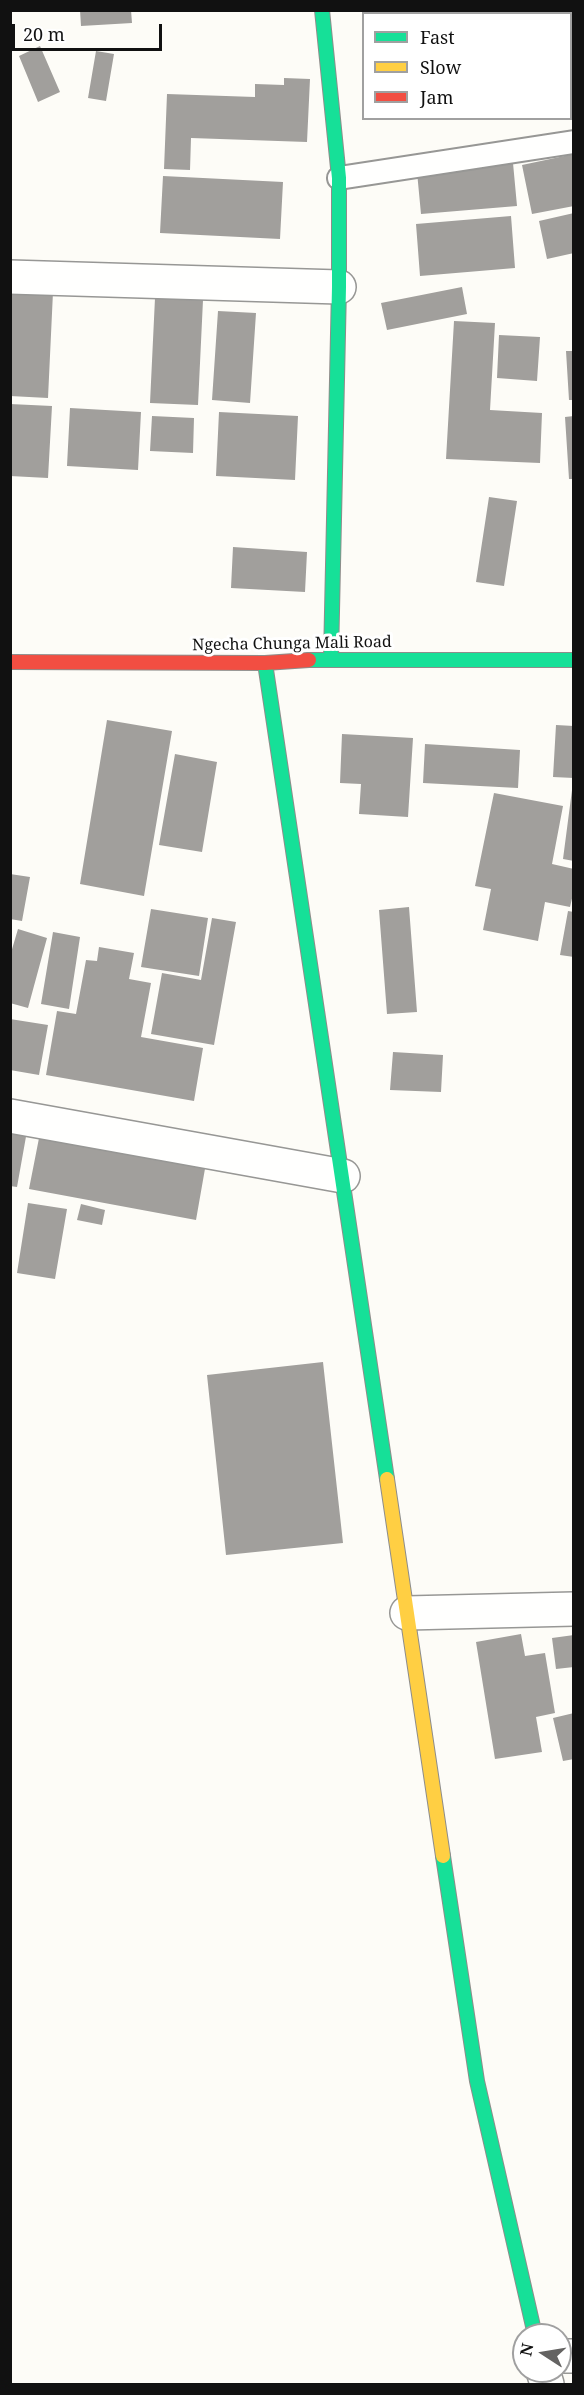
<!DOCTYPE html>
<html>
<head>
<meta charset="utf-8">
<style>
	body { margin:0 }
	#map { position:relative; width:584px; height:2395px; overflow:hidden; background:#fdfcf7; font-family:"Noto Serif",serif }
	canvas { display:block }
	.frame { position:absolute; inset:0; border:12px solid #111; pointer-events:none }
	.legend { position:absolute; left:362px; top:12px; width:210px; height:108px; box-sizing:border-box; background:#fff; border:2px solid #a0a0a0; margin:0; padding:8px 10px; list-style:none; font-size:18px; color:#111 }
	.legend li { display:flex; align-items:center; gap:12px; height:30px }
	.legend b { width:30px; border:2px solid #a0a0a0 }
	.north { position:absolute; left:512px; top:2323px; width:60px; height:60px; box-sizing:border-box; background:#fff; border:2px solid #a0a0a0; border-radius:50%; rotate:282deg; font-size:16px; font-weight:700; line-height:24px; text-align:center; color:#111 }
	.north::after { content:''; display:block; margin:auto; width:21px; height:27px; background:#646362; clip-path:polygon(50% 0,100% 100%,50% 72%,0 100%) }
	.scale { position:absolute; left:12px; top:24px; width:150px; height:27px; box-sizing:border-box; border:3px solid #111; border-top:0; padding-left:8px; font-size:18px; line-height:21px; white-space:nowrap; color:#111; -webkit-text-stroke:4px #fff; paint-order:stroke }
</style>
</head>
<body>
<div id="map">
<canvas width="584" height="2395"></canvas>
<div class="frame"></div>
<ul class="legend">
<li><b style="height:8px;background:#16e098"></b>Fast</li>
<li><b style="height:8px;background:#ffcf43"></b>Slow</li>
<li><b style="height:8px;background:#f24e42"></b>Jam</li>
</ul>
<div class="north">N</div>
<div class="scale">20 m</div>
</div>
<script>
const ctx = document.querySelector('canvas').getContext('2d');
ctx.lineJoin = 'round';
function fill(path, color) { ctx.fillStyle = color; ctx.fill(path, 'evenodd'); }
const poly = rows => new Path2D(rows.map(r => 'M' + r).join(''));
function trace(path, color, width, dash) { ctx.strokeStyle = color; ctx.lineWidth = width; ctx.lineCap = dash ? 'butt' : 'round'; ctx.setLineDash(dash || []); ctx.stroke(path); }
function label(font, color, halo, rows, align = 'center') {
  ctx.font = font + ' "Noto Serif",serif'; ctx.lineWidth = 6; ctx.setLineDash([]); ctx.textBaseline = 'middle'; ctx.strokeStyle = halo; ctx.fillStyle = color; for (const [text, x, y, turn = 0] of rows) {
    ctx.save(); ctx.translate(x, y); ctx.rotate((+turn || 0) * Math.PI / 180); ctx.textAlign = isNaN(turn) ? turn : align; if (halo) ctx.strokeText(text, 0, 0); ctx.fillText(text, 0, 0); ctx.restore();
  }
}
const building = poly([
	[80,10,131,10,132,23,81,26],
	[40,46,60,92,38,102,19,56],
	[96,51,114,54,106,101,88,98],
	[284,78,310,79,307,142,191,138,190,170,164,169,167,94,255,97,255,84,284,85],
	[574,154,574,206,532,214,522,165],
	[513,163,517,206,421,214,417,172],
	[163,176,283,182,280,239,160,233],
	[574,213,574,253,547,259,539,221],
	[511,216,515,268,420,276,416,224],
	[462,287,467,314,387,330,381,303],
	[10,290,53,292,48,398,10,396],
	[155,298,203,300,198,405,150,403],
	[218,311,256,313,250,403,212,400],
	[454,321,495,323,490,410,542,413,540,463,446,459],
	[499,335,540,337,537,381,497,378],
	[566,351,574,351,574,400,569,400],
	[10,404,52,406,48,478,10,476],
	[70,408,141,412,138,470,67,466],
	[219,412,298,416,295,480,216,476],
	[152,416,194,418,193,453,150,451],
	[574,416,574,479,569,479,565,417],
	[489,497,517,501,504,586,476,582],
	[233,547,307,552,305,592,231,588],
	[107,720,172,731,144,896,80,884],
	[556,725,574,726,574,778,553,777],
	[342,734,413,738,408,817,359,814,361,784,340,783],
	[425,744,520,750,518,788,423,783],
	[175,754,217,762,202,852,159,845],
	[572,790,574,790,574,861,563,859],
	[494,793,563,806,552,864,574,869,574,890,570,907,545,902,538,941,483,930,491,889,475,886],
	[10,874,30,877,22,921,10,919],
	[409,907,417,1012,387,1014,379,910],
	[151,909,208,918,199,976,141,967],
	[568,911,574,912,574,957,560,955],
	[212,918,236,922,214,1045,151,1034,162,973,201,980],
	[18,929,47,938,28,1008,10,1003,10,956],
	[53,932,80,937,69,1009,41,1004],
	[99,947,134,953,129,979,151,983,141,1037,203,1048,194,1101,46,1075,57,1011,76,1014,86,960,97,961],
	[10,1019,48,1025,39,1075,10,1070],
	[393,1052,443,1055,441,1092,390,1090],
	[10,1128,27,1131,17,1187,10,1186],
	[40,1133,206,1163,196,1220,29,1189],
	[28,1203,67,1209,55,1279,17,1273],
	[81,1204,105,1210,102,1225,77,1220],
	[323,1362,343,1543,226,1555,207,1375],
	[521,1634,525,1656,545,1653,555,1713,536,1717,542,1752,495,1759,476,1642],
	[574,1635,574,1667,556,1669,552,1638],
	[574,1713,574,1759,563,1761,553,1718]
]);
const lane = poly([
	[339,178,574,142]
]);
const street = poly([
	[10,277,339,287],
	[10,1116,343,1176],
	[407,1613,574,1609],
	[560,2356,574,2356],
	[543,2371,547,2384]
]);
const fast = poly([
	[322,10,339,178,339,287,331,658],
	[309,660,574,660],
	[265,663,387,1479],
	[443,1856,477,2081,535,2335]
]);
const slow = poly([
	[387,1479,443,1856]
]);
const jam = poly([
	[10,662,265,663,309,660]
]);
const streetNames = [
	["Ngecha Chunga Mali Road",292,644,-1]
];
fill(building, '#a19f9c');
trace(lane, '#979795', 26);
trace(street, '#979795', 36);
trace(fast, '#8e8d8b', 16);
trace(slow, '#8e8d8b', 16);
trace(jam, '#8e8d8b', 16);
trace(lane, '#fffffe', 22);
trace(street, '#fffffe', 33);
trace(fast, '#16e098', 14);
trace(slow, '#ffcf43', 14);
trace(jam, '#f24e42', 14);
label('16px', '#111', '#fff', streetNames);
</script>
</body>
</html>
